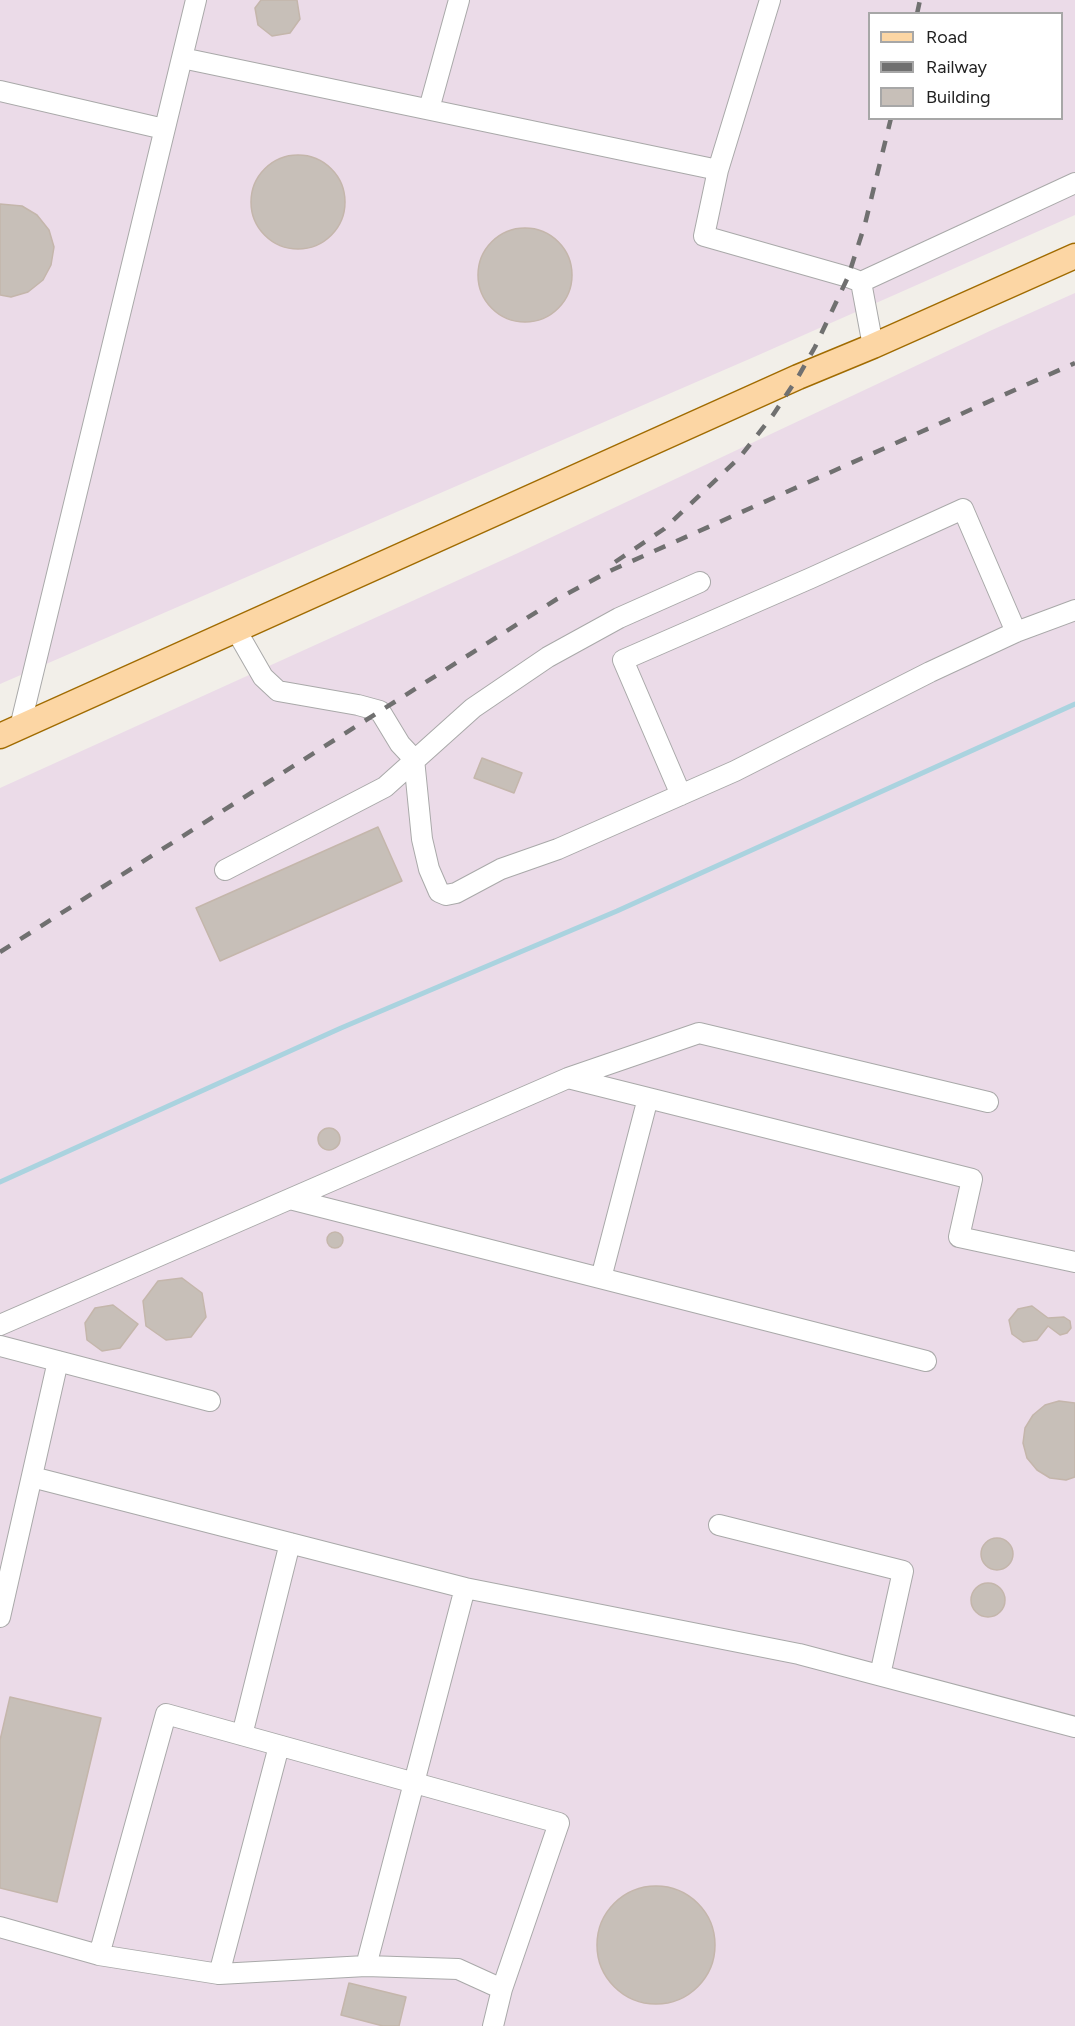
<!DOCTYPE html>
<html>
<head>
<meta charset="utf-8">
<style>
	body { margin:0 }
	#map { position:relative; width:1075px; height:2026px; overflow:hidden; background:#f2efe9; font-family:Figtree,sans-serif }
	canvas { display:block }
	.legend { position:absolute; left:868px; top:12px; width:195px; height:108px; box-sizing:border-box; background:#fff; border:2px solid #a7a7a7; margin:0; padding:8px 10px; list-style:none; font-size:18px; color:#222 }
	.legend li { display:flex; align-items:center; gap:12px; height:30px }
	.legend b { width:30px; border:2px solid #a7a7a7 }
</style>
</head>
<body>
<div id="map">
<canvas width="1075" height="2026"></canvas>
<ul class="legend">
<li><b style="height:8px;background:#fcd6a4"></b>Road</li>
<li><b style="height:8px;background:#707070"></b>Railway</li>
<li><b style="height:16px;background:#c7bfb8"></b>Building</li>
</ul>
</div>
<script>
const ctx = document.querySelector('canvas').getContext('2d');
ctx.lineJoin = 'round';
function fill(path, color) { ctx.fillStyle = color; ctx.fill(path, 'evenodd'); }
const poly = rows => new Path2D(rows.map(r => 'M' + r).join(''));
function trace(path, color, width, dash) { ctx.strokeStyle = color; ctx.lineWidth = width; ctx.lineCap = dash ? 'butt' : 'round'; ctx.setLineDash(dash || []); ctx.stroke(path); }
const industrial = poly([
	[0,0,1075,0,1075,215,754,357,0,684],
	[870,14,1062,14,1062,118,870,118],
	[1075,293,1075,2026,0,2026,0,788,518,553,992,330]
]);
const stream = poly([
	[0,1182,341,1028,617,911,1075,704]
]);
const building = poly([
	[261,0,297,0,300,19,290,33,272,36,258,25,255,8,261,0],
	'251 202a47 47 0 1 1 94 0a47 47 0 1 1-94 0Z',
	[0,204,22,206,37,215,49,230,54,247,51,265,43,280,28,292,11,297,0,295,0,204],
	'478 275a47 47 0 1 1 94 0a47 47 0 1 1-94 0Z',
	[482,758,522,773,514,793,474,778,482,758],
	[378,827,402,881,220,961,196,908,378,827],
	'318 1139a11 11 0 1 1 22 0a11 11 0 1 1-22 0Z',
	'327 1240a8 8 0 1 1 16 0a8 8 0 1 1-16 0Z',
	[182,1278,202,1293,206,1317,191,1337,166,1340,146,1326,143,1301,158,1281,182,1278],
	[113,1305,138,1324,120,1348,102,1351,87,1340,85,1323,95,1308,113,1305],
	[1032,1306,1048,1318,1064,1317,1070,1321,1071,1328,1067,1333,1060,1335,1048,1326,1037,1340,1023,1342,1012,1334,1009,1320,1018,1309,1032,1306],
	[1059,1401,1075,1403,1075,1477,1066,1480,1050,1478,1037,1470,1027,1458,1023,1443,1025,1428,1033,1415,1045,1405,1059,1401],
	'981 1554a16 16 0 1 1 32 0a16 16 0 1 1-32 0Z',
	'971 1600a17 17 0 1 1 34 0a17 17 0 1 1-34 0Z',
	[10,1697,101,1718,57,1902,0,1888,0,1740,10,1697],
	'597 1945a59 59 0 1 1 118 0a59 59 0 1 1-118 0Z',
	[349,1983,406,1997,399,2026,383,2026,341,2015,349,1983]
]);
const minor = poly([
	[770,0,718,170,704,236,848,277,861,282,1075,183],
	[182,58,718,170],
	[0,91,164,129],
	[429,109,459,0],
	[861,282,873,346],
	[236,630,263,677,278,691,358,705,380,711,400,744,414,759,422,839,429,869,439,892,446,895,456,893,501,869,558,849,735,771,930,672,1016,632,1075,610],
	[20,727,196,0],
	[681,795,623,660,811,578,963,509,1016,632],
	[225,870,385,787,473,708,548,657,619,618,700,582],
	[568,1078,972,1179,959,1237,1075,1262],
	[290,1199,926,1361],
	[601,1278,648,1098],
	[0,1325,568,1078,699,1033,988,1102],
	[0,1346,210,1401],
	[32,1477,465,1588,799,1654,1075,1727],
	[719,1525,903,1571,880,1675],
	[0,1617,58,1361],
	[242,1735,290,1543],
	[0,1927,99,1955,219,1974,366,1966,458,1969,502,1989],
	[99,1955,166,1714,559,1823,502,1989,493,2026],
	[366,1966,465,1588],
	[219,1974,279,1746]
]);
const major = poly([
	[0,736,798,377,873,346,1075,256]
]);
const rail = poly([
	[917,14,920,0],
	[615,562,664,529,740,457,773,415,798,377,815,347,848,277,865,224,891,118],
	[0,952,557,599,612,570,1075,363]
]);
fill(industrial, '#ebdbe8');
trace(stream, '#aad3df', 5);
fill(building, '#c7bfb8');
trace(building, '#c4b6ab', 1.5);
trace(minor, '#a9a9a9', 22);
trace(major, '#a06b00', 27);
trace(minor, '#fff', 20);
trace(major, '#fcd6a4', 24);
trace(rail, '#707070', 4.5, [12, 12]);
</script>
</body>
</html>
